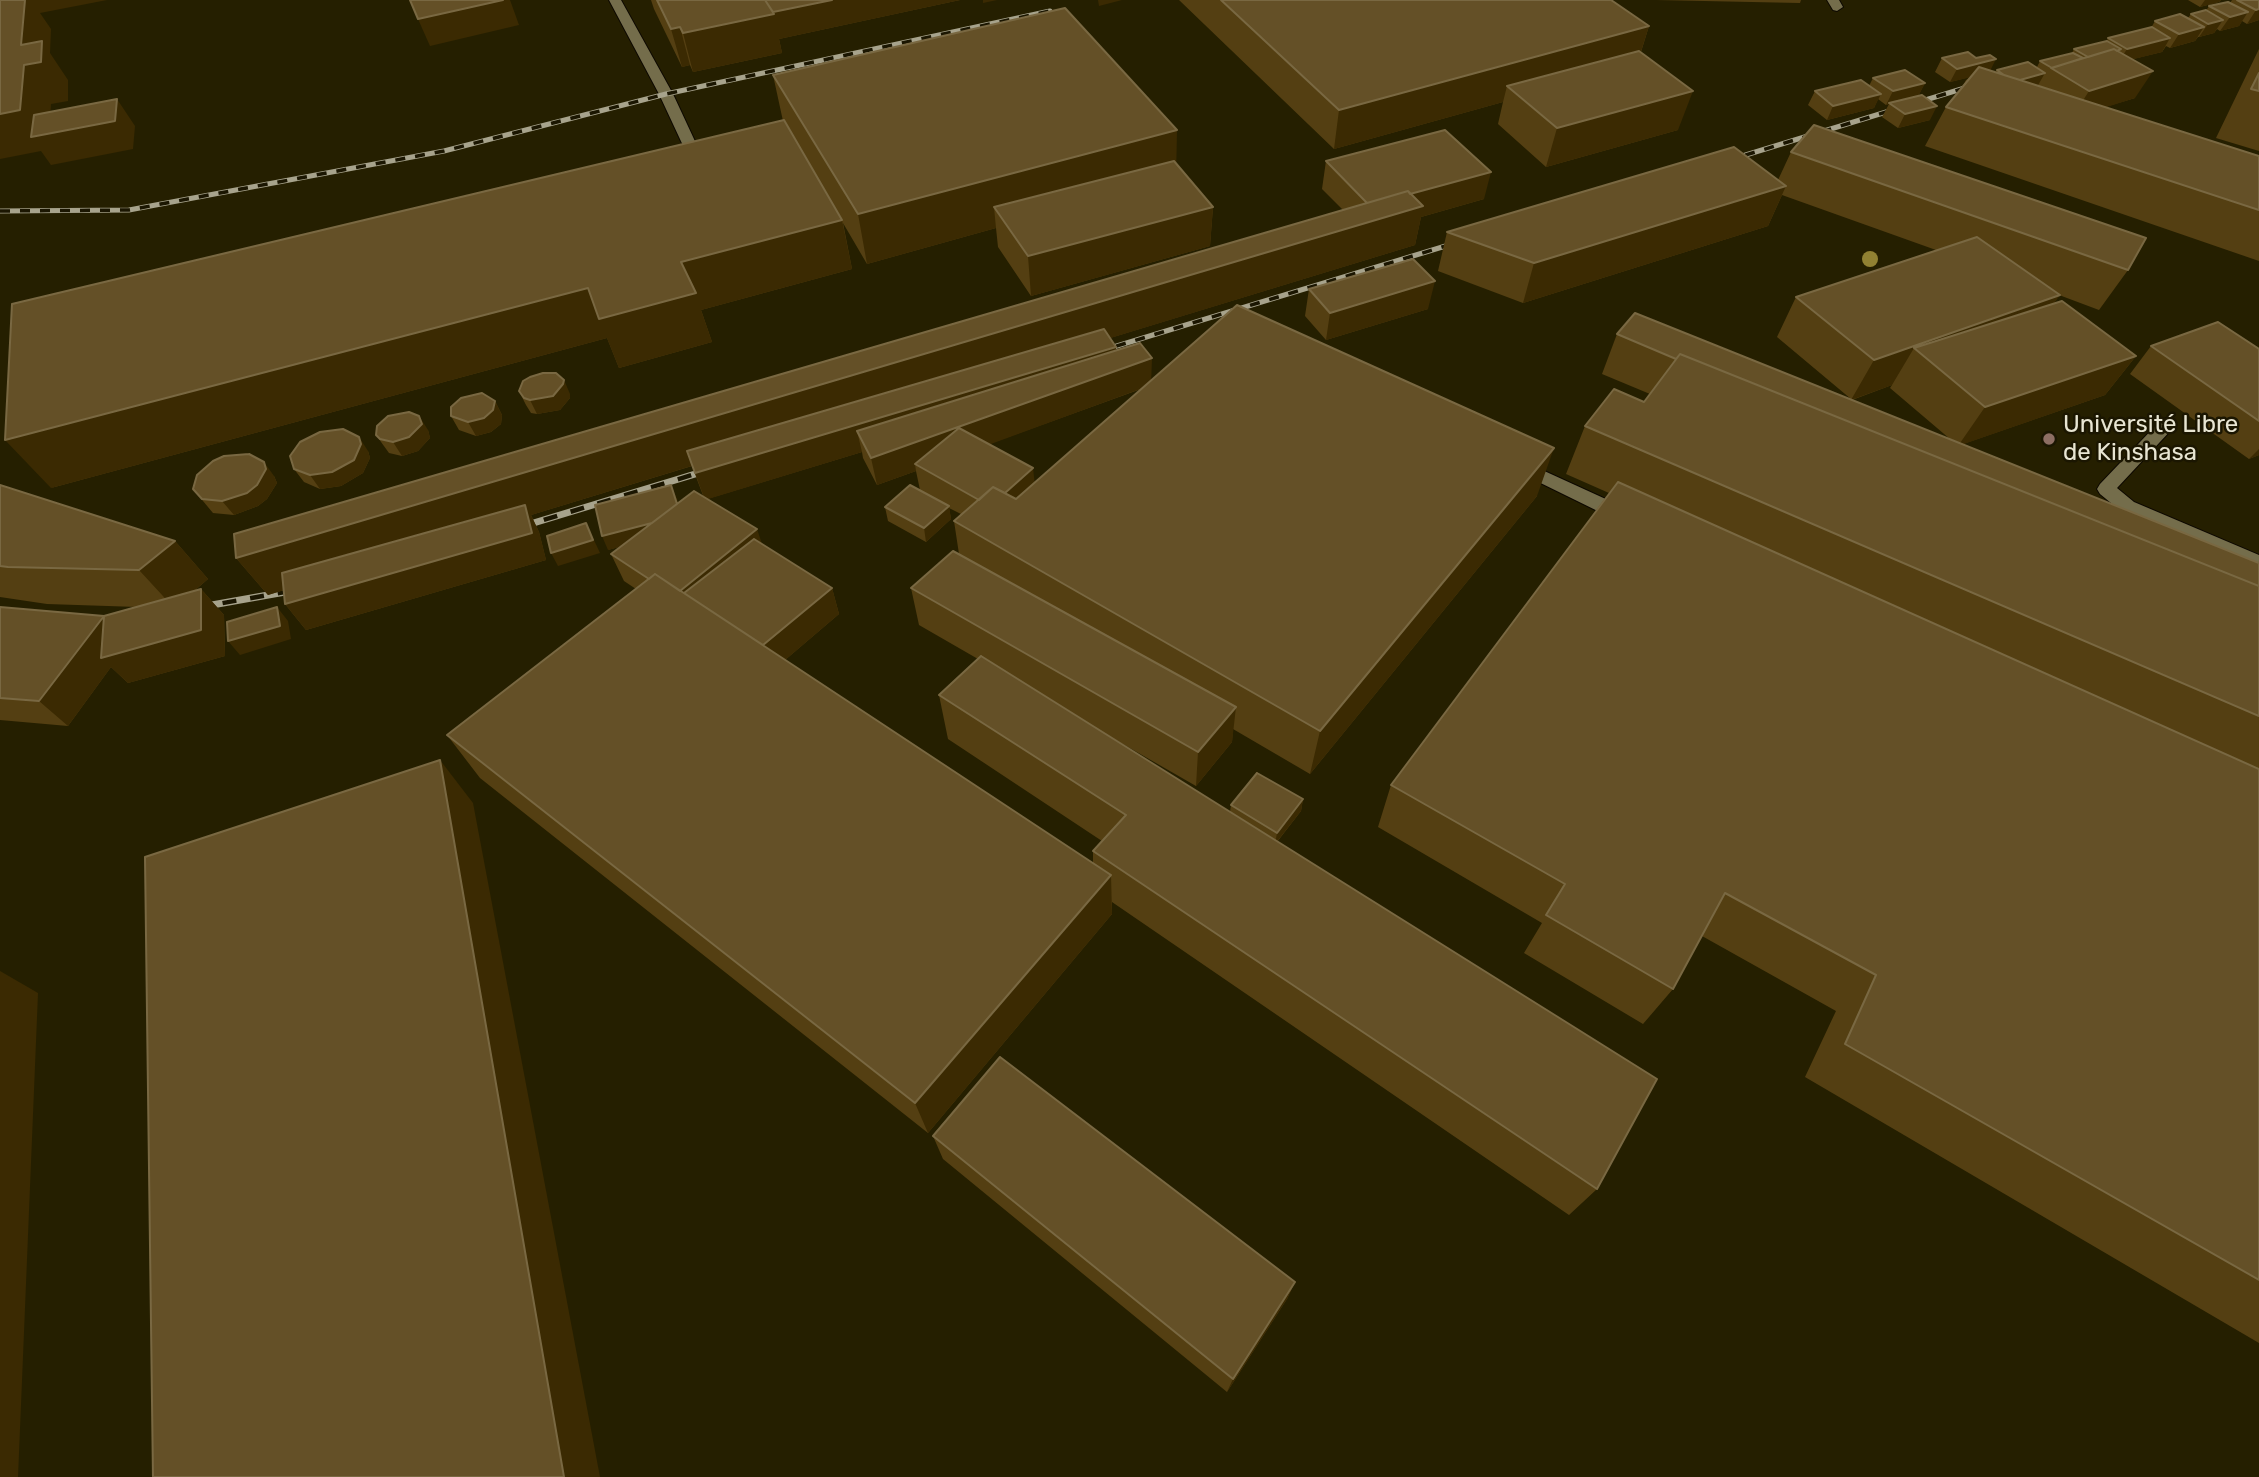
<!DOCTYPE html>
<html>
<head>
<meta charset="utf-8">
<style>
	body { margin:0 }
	canvas { display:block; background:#251f00 }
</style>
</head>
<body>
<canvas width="2259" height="1477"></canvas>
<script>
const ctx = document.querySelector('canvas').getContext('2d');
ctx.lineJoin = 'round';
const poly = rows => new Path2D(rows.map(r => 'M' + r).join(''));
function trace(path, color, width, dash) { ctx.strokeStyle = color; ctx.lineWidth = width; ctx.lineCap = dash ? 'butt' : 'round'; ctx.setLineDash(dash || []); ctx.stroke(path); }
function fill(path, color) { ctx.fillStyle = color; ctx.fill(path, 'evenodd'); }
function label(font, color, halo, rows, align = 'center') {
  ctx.font = font + ' Rubik,sans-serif'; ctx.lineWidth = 5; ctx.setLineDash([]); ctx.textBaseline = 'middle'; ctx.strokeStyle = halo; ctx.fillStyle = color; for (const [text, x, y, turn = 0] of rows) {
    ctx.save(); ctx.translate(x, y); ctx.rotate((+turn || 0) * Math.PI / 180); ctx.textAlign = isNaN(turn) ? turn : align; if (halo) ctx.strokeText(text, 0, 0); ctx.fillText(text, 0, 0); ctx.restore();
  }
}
const minor = poly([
	[609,0,621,0,673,94,707,167,705,170,700,171,693,167,659,94,609,0],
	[1827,0,1839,0,1843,7,1837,11,1833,10,1827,0],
	[2167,418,2173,420,2176,424,2173,428,2117,488,2134,502,2259,555,2259,570,2122,512,2100,494,2097,489,2100,484,2161,420,2167,418],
	[1518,459,1632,511,1634,516,1632,521,1625,523,1618,521,1512,469,1509,465,1512,461,1518,459]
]);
const railFar1 = poly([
	[1726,161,1981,83],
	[0,211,129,210,444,151,666,94,1050,11],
	[1097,352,1462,241]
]);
const rail = poly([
	[517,528,715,468],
	[195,608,302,589]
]);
const trees = [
	[1870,259]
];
const wall = poly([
	[651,0,960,0,779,39,782,53,693,72,690,65,682,67,654,9],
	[1179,0,1611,0,1649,26,1641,52,1678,130,1546,167,1498,124,1503,102,1334,149],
	[1656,0,1801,0,1800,3],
	[2188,0,2221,0,2219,2,2200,7],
	[2232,0,2259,0,2259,20,2247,24,2242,21,2239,26,2220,31,2217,29,2214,33,2199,37,2198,37,2195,41,2170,48,2166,46,2162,52,2133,59,2135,98,2105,107,2259,156,2259,261,1925,146,1946,107,1963,86,1966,80,1970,77,1950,82,1935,72,1942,58,1996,72,1997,70,2037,67,2040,61,2072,53,2074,49,2107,41,2108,38,2151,28,2155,21,2188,18,2191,14,2206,11,2209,6,2230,3],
	[2259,49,2259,151,2216,138],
	[773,75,1176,164,1213,207,1210,246,1031,296,998,247,996,228,867,264,843,223,852,269,701,310,712,342,619,368,607,338,51,488,783,121],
	[1873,78,1925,83,1918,96,1930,120,1898,128,1882,117,1889,104,1886,105,1878,99,1874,108,1827,120,1808,105,1815,91,1869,86],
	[1791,152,2128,270,2099,310,2059,295,2054,303,2136,356,2105,395,1963,444,2259,563,2259,1343,1805,1077,1836,1011,1702,936,1673,989,1643,1024,1524,953,1542,923,1378,827,1391,785,1609,493,1566,474,1585,426,1644,402,1650,394,1602,374,1617,334,1851,399,1777,337,1796,297,1936,250,1782,195,1768,226,1523,303,1438,271,1447,232,1778,180],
	[1892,385,1890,388,1950,439,1852,400],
	[1326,161,1484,199,1421,217,1415,245,1110,338,1116,347,1116,350,1151,380,1537,496,1310,774,1233,729,1232,742,1196,786,1095,728,1230,812,1231,805,1303,799,1301,811,1277,842,1597,1189,1569,1215,1112,902,1112,914,928,1133,480,778,447,735,636,589,624,581,611,554,622,546,608,550,678,503,704,498,692,466,531,515,539,532,546,560,306,630,285,604,284,590,268,595,236,558,1343,210,1322,189],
	[1141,389,1035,482,989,444],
	[862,452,863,458,877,485,916,471,920,490,885,507,888,521,926,542,951,519,949,508,961,514,954,521,959,554,911,588,919,625,978,659,939,695,948,739,1102,841,1093,851,1093,863,785,660,839,614,832,588,762,544,707,499],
	[1309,289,1428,309,1326,340,1305,316],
	[2151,346,2259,349,2259,455,2249,459,2130,374],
	[519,391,570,394,570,398,560,410,537,414,531,413,526,405],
	[495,401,502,415,501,424,491,432,476,436,459,430,451,416],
	[428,430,430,438,418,451,402,456,389,453,376,435],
	[368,451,370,458,363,473,341,486,320,489,304,482,294,469],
	[274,476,277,483,267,499,258,506,234,515,213,513,193,489],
	[0,485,175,541,208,579,193,592,201,589,224,615,225,656,128,683,111,667,68,726,0,720,0,607,104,616,138,607,47,604,0,597],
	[933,1136,1295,1282,1287,1299,1227,1392,943,1159]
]);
const shadedWall = poly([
	[0,0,107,0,40,13,51,29,50,53,68,80,68,101,51,104,49,134,117,99,135,126,133,149,51,165,41,151,0,159,0,114,21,45],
	[503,0,510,0,519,25,430,46,418,19],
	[832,0,960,0,779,39,782,53,693,72,683,33,769,13],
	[983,0,997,0,983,3],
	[1098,0,1122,0,1099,6],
	[2205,0,2221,0,2219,2,2200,7],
	[2259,9,2259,20,2247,24,2256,10],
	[2248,12,2239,26,2220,31,2230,17],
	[2223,20,2214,33,2199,37,2208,24],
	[1649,26,1637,64,1507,86,1503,102,1334,149,1339,110],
	[680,27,690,65,682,67,671,29],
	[2204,27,2195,41,2170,48,2179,34],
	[2170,38,2162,52,2118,63,2127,49],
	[1996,59,1989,73,1950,82,1957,69],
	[2153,71,2135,98,2072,118,2089,91],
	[2045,73,2037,87,2014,81],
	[1925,83,1918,97,1886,105,1893,91],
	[1693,91,1678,130,1546,167,1557,128],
	[1881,94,1874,108,1827,120,1833,106],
	[1937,106,1930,120,1898,128,1905,114],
	[1177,130,1176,179,994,207,996,228,867,264,858,214],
	[1491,172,1484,199,1421,217,1415,245,531,515,539,532,546,560,306,630,285,604,528,516,268,595,236,558,1368,205],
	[1786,186,1768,226,1523,303,1534,263],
	[1213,207,1210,246,1031,296,1028,256],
	[842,220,852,269,701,310,712,342,619,368,607,338,51,488,5,440],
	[1435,281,1428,309,1326,340,1330,313],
	[2060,295,2032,334,1914,348,1892,385,1851,400,1874,360],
	[1116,347,1117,370,1152,358,1151,385,923,469,915,464,916,471,877,485,871,458,857,431,862,452,705,500,695,473],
	[2136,356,2105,395,1958,446,1985,407],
	[564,380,570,394,570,398,560,410,537,414,530,400],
	[495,401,502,415,501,424,491,432,476,436,468,422],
	[419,416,428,430,430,438,418,451,402,456,393,442],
	[359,437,368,451,370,458,363,473,341,486,320,489,310,475],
	[1554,448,1537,496,1310,774,1320,731],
	[2259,449,2259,455,2249,459],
	[264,462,274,476,277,483,267,499,258,506,234,515,222,501],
	[1033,468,1036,495,990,506],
	[671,485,677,499,685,529,608,550,602,536],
	[949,506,951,519,926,542,924,528],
	[586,523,600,553,558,566,551,553],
	[757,529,766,556,703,607,674,595],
	[175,541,208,579,174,608,139,570],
	[832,588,839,614,771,672,762,647],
	[201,589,224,615,225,656,128,683,111,667,68,726,39,701,104,616],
	[277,607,288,621,291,639,240,655,228,641],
	[1236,707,1232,742,1196,786,1198,752],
	[440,760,473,803,600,1477,564,1477],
	[1303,799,1301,811,1275,844,1277,833],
	[1111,875,1112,914,928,1133,915,1103],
	[0,971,38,993,18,1477,0,1477],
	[1295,1282,1287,1299,1227,1392,1233,1379]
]);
const building = poly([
	[0,0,25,0,21,45,42,41,41,62,24,65,20,110,0,114,0,0],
	[410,0,503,0,418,19,410,0],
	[657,0,765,0,774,14,683,33,680,27,671,29,657,0],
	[765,0,832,0,773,12,765,0],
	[1221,0,1611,0,1649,26,1339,110,1221,0],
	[2237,0,2259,0,2259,9,2256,10,2237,0],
	[2228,2,2248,12,2230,17,2209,6,2228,2],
	[1065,8,1177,130,858,214,773,75,1065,8],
	[2206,10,2223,20,2208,24,2191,14,2206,10],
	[2180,14,2204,27,2179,34,2155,21,2180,14],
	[2152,27,2170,38,2127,49,2108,38,2152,27],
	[2107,41,2121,49,2117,51,2114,49,2088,57,2074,49,2107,41],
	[2114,49,2153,71,2089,91,2051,68,2114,49],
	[1639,51,1693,91,1557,128,1507,86,1639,51],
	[1968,52,1976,58,1990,55,1996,59,1957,69,1942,58,1968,52],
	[2073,53,2083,58,2052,68,2040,61,2073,53],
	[2028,62,2045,73,2020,80,2004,75,1997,70,2028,62],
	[1979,67,2259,156,2259,210,1946,107,1979,67],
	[1905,70,1925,83,1893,91,1873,78,1905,70],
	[2259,73,2259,91,2251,89,2259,73],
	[1861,80,1881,94,1833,106,1815,91,1861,80],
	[1922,95,1937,106,1905,114,1889,103,1922,95],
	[117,99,115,121,31,137,34,115,117,99],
	[784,120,842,220,681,262,696,293,599,319,588,288,5,440,12,304,784,120],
	[1814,125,2146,238,2128,270,1791,152,1814,125],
	[1445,130,1491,172,1410,194,1408,191,1367,203,1326,161,1445,130],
	[1734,147,1786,186,1534,263,1447,232,1734,147],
	[1174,161,1213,207,1028,256,994,207,1174,161],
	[1408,191,1423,206,236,558,234,534,1408,191],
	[1977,237,2060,295,1874,360,1796,297,1977,237],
	[1413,259,1435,281,1330,313,1309,289,1413,259],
	[2062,301,2136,356,1985,407,1914,348,2062,301],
	[1237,305,1554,448,1320,731,954,521,993,487,1016,499,1237,305],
	[1635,313,2259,563,2259,586,1680,354,1676,359,1617,334,1635,313],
	[2218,322,2259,349,2259,421,2151,346,2218,322],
	[1104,329,1116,347,695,473,687,451,1104,329],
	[1140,343,1152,358,871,458,857,431,1140,343],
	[1680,354,2259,586,2259,716,1585,426,1614,389,1644,402,1680,354],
	[543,373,556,373,564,380,563,384,553,396,530,400,524,398,519,391,523,381,530,377,543,373],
	[482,393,495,401,493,410,484,418,468,422,451,416,451,407,461,398,482,393],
	[409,412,419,416,422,424,409,437,393,442,380,439,376,435,377,426,388,416,409,412],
	[959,428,1033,468,1005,493,993,487,979,500,915,464,959,428],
	[343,429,359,437,361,444,354,460,332,472,310,475,294,469,290,456,300,442,320,432,343,429],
	[249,454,264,462,266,469,257,485,247,493,222,501,202,499,193,489,197,475,213,461,224,456,249,454],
	[1618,482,2259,769,2259,1280,1845,1044,1876,975,1725,893,1673,989,1546,915,1565,884,1391,785,1618,482],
	[0,485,175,541,139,570,8,567,0,566,0,485],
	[671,485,677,504,652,523,602,536,595,505,671,485],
	[910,485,949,506,924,528,885,507,910,485],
	[694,491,757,529,680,591,655,574,649,579,611,554,694,491],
	[525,505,532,533,285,604,282,573,525,505],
	[586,523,593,540,551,553,547,536,586,523],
	[754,539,832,588,763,645,684,593,754,539],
	[953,551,1236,707,1198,752,911,588,953,551],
	[655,574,1111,875,915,1103,447,735,655,574],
	[201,589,201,630,101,658,104,616,39,701,0,698,0,607,104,616,201,589],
	[277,607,280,626,228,641,227,622,277,607],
	[981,656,1657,1079,1597,1189,1093,851,1126,815,939,695,981,656],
	[440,760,564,1477,153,1477,145,857,440,760],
	[1257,773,1303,799,1277,833,1231,805,1257,773],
	[1000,1057,1295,1282,1233,1379,933,1136,1000,1057]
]);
const markers = [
	[2049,439,7,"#8d6e63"]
];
const poiNames = [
	["Université Libre",2063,425],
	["de Kinshasa",2063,453]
];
trace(minor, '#0d0800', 2);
fill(minor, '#746d4b');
trace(railFar1, '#a7a38c', 5);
trace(rail, '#a7a38c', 7);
trace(railFar1, '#1b1601', 3.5, [10]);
trace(rail, '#1b1601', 4.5, [14]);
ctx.fillStyle = '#918132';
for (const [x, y] of trees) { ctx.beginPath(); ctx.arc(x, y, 8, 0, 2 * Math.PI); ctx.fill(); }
fill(wall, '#543f12');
fill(shadedWall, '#3b2a02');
fill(building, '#645027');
trace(building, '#796842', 2);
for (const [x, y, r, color] of markers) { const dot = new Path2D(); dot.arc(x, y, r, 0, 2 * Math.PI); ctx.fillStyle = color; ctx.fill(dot); trace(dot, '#1b1601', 2.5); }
label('24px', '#e8e5d2', '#1b1601', poiNames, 'left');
</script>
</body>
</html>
